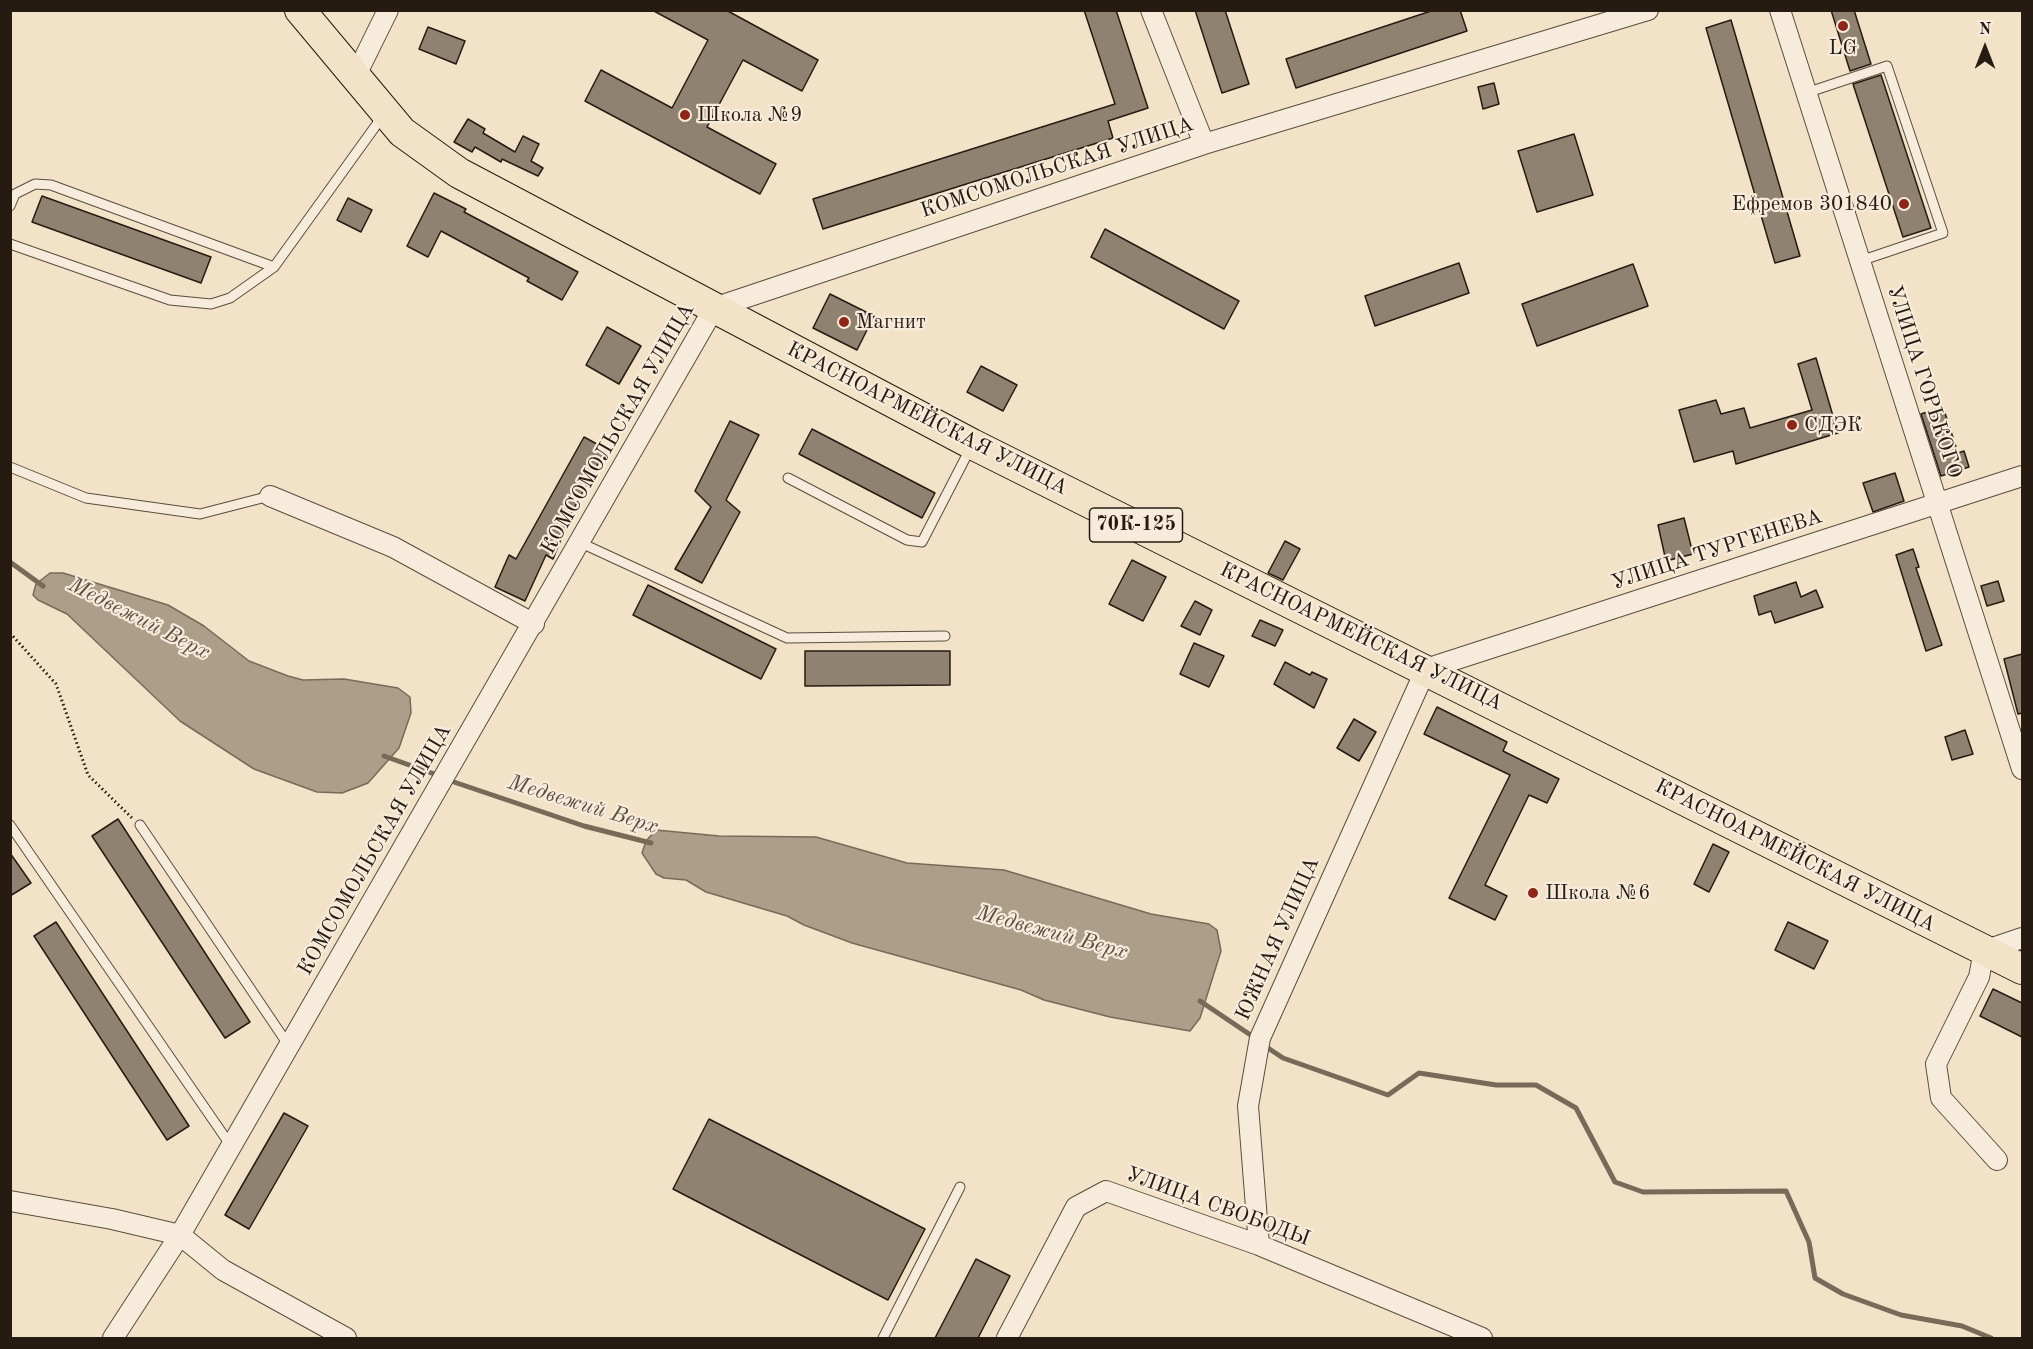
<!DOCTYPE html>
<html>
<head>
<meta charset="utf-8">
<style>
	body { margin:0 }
	#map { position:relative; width:2033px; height:1349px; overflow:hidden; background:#f2e2c7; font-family:"Old Standard TT",serif }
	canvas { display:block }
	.frame { position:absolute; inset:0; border:12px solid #261b11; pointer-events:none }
	.north { position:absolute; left:1955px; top:18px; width:60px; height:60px; -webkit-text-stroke:4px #f7ecdb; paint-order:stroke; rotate:0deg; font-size:16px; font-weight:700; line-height:24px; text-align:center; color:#261b11 }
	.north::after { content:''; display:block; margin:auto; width:21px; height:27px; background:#261b11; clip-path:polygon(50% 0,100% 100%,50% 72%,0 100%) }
</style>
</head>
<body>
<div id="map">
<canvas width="2033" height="1349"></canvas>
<div class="frame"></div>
<div class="north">N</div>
</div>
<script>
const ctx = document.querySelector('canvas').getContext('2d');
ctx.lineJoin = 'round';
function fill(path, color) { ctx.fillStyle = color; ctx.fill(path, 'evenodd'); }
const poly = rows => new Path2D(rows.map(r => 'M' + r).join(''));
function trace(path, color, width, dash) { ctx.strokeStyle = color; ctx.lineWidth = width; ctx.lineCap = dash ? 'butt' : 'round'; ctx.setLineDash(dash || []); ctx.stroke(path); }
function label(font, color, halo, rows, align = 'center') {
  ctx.font = font + ' "Old Standard TT",serif'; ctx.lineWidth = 4.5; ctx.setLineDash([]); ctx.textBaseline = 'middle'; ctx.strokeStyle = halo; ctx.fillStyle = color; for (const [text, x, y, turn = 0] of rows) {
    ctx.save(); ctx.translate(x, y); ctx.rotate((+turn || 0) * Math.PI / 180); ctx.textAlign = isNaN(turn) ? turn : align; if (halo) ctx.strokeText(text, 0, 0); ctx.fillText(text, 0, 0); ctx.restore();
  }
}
const water = poly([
	[50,573,63,573,168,605,204,626,249,661,288,676,303,680,344,679,398,688,410,697,411,713,399,748,368,783,342,793,317,792,254,769,180,721,67,614,38,600,33,595,36,584,50,573],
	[656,830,719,836,816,837,907,863,1004,870,1151,914,1209,924,1217,930,1221,951,1200,1018,1190,1031,1110,1017,1044,1000,1021,990,852,943,804,925,787,916,706,892,686,880,664,878,656,874,642,853,646,841,656,830]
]);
const stream = poly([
	[10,562,43,586],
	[384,756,440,776],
	[448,780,584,826,651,843],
	[1200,1001,1255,1038],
	[1262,1044,1283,1058,1388,1095,1419,1073,1496,1085,1536,1085,1576,1108,1615,1182,1643,1192,1786,1191,1809,1242,1815,1278,1843,1294,1901,1315,1962,1326,1991,1338]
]);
const building = poly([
	[652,10,726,10,818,60,802,91,743,60,707,127,776,164,760,194,585,101,601,70,672,108,708,40,652,10],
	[1084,10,1116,10,1148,108,1108,121,1113,138,823,229,813,199,1115,104,1084,10],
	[1195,10,1225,10,1249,84,1222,93,1195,10],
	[1434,10,1460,10,1467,31,1296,88,1286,59,1434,10],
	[1831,10,1854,10,1871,64,1850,71,1831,10],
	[1731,20,1800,256,1775,263,1706,28,1731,20],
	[428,27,465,41,456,64,419,49,428,27],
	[1881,75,1931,228,1903,237,1853,84,1881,75],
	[1494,83,1499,104,1483,109,1478,87,1494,83],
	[468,119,485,129,483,133,515,152,523,136,539,144,531,161,543,168,538,176,502,159,501,162,475,147,472,152,454,142,468,119],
	[1574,134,1593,195,1537,212,1518,151,1574,134],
	[434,193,466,209,464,212,578,272,562,300,527,281,529,278,441,231,428,257,407,246,434,193],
	[42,196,211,257,201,283,32,222,42,196],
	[348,198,372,210,361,232,337,220,348,198],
	[1105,229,1239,301,1224,329,1091,257,1105,229],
	[1459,263,1469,293,1375,326,1365,296,1459,263],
	[1633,264,1648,306,1537,346,1522,304,1633,264],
	[830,294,874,316,857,350,813,328,830,294],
	[607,327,641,346,619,384,586,365,607,327],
	[1816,358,1838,433,1736,464,1733,451,1694,462,1679,410,1716,400,1721,414,1744,408,1750,428,1812,410,1798,364,1816,358],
	[981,366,1017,385,1003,411,967,392,981,366],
	[1943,407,1958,453,1964,451,1969,467,1941,476,1921,414,1943,407],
	[730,421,759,435,726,500,740,512,702,583,675,569,711,507,695,491,730,421],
	[812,429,935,493,922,518,799,454,812,429],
	[584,437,606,449,572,512,553,559,546,555,525,601,495,587,509,555,516,559,584,437],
	[1895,473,1904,501,1873,512,1863,483,1895,473],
	[1684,518,1693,554,1666,561,1658,525,1684,518],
	[1285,541,1300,549,1283,580,1268,573,1285,541],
	[1913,549,1919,567,1916,568,1942,645,1926,651,1896,555,1913,549],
	[1132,560,1166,577,1143,621,1109,604,1132,560],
	[1998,581,2004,601,1987,606,1981,586,1998,581],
	[1796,582,1801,597,1816,590,1823,607,1775,623,1771,611,1759,615,1754,596,1796,582],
	[648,585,776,649,761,679,633,615,648,585],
	[1195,601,1212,610,1200,635,1181,626,1195,601],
	[1260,620,1283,630,1275,646,1252,636,1260,620],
	[1194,643,1224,656,1209,687,1180,674,1194,643],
	[805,651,950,651,950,685,805,686,805,651],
	[2022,654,2022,713,2018,714,2004,659,2022,654],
	[1285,662,1310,675,1312,672,1327,679,1314,708,1274,684,1285,662],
	[1437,707,1507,742,1503,751,1559,779,1547,803,1529,795,1485,885,1507,896,1495,920,1449,898,1510,775,1424,734,1437,707],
	[1354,719,1376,732,1359,761,1337,748,1354,719],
	[1965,730,1973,754,1952,760,1945,737,1965,730],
	[118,819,250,1022,225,1038,92,836,118,819],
	[1713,844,1729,852,1709,892,1694,884,1713,844],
	[10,853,31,883,10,896,10,853],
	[56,922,189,1126,167,1140,34,936,56,922],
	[1788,922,1828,941,1814,969,1775,950,1788,922],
	[1993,989,2022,1003,2022,1037,1980,1016,1993,989],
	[284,1113,308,1126,249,1229,225,1215,284,1113],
	[709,1119,925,1229,888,1300,673,1189,709,1119],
	[976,1259,1010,1276,978,1338,935,1338,976,1259]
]);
const path = poly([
	[10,633,56,684,88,775,132,818]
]);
const lane = poly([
	[1806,93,1887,66,1943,233,1860,261],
	[10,206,15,194,35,184,51,185,274,267],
	[10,244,170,300,211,304,230,298,274,267,382,117],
	[10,467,86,498,200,514,270,496],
	[788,478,907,540,922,542,971,447],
	[581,543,787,638,945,636],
	[10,825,231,1146],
	[140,825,289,1046],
	[883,1338,960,1187]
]);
const street = poly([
	[1151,10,1204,144],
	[1780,10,2022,769],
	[355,77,388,10],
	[270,496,393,547,534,624],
	[1997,1160,1941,1098,1936,1064,1979,977,1984,951,2022,938],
	[10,1201,112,1219,180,1235,223,1270,346,1338],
	[1259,1245,1248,1106,1260,1038,1426,669,2022,476],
	[113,1338,180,1235,714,308,1204,144,1648,10],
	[1007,1338,1076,1207,1106,1191,1259,1245,1482,1338]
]);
const primary = poly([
	[300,10,402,132,459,173,972,444,2022,969]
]);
const markers = [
	[1843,26,6,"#8f2418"],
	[685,115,6,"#8f2418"],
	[1904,204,6,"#8f2418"],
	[844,322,6,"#8f2418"],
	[1792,425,6,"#8f2418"],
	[1533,893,6,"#8f2418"]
];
const shields = [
	[1136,525,93]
];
const shieldNames = [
	["70К-125",1136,525]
];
const poiNames = [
	["LG",1843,48,"center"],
	["Школа №9",697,115],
	["Ефремов 301840",1892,204,"right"],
	["Магнит",856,322],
	["СДЭК",1804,425],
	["Школа №6",1545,893]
];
const streetNames = [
	["КОМСОМОЛЬСКАЯ УЛИЦА",1057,168,-18],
	["УЛИЦА ГОРЬКОГО",1924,382,72],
	["КРАСНОАРМЕЙСКАЯ УЛИЦА",927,419,27],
	["КОМСОМОЛЬСКАЯ УЛИЦА",618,429,-60],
	["УЛИЦА ТУРГЕНЕВА",1717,550,-18],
	["КРАСНОАРМЕЙСКАЯ УЛИЦА",1361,637,26],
	["КОМСОМОЛЬСКАЯ УЛИЦА",375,850,-60],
	["КРАСНОАРМЕЙСКАЯ УЛИЦА",1795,856,27],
	["ЮЖНАЯ УЛИЦА",1278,939,-66],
	["УЛИЦА СВОБОДЫ",1218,1207,20]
];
const waterNames = [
	["Медвежий Верх",139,619,27],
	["Медвежий Верх",583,805,17],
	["Медвежий Верх",1052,933,15]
];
fill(water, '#ad9e89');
trace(water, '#776a59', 1.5);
trace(stream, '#776a59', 5);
fill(building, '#908270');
trace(building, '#261b11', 1.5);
trace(lane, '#594d3e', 11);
trace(street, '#594d3e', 22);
trace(primary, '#261b11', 32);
trace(path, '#261b11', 3, [1.5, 3]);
trace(lane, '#f7ecdb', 9);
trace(street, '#f7ecdb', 20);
trace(primary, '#f2e2c7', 30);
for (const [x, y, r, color] of markers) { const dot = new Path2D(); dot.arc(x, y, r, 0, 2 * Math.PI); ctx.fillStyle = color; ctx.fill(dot); trace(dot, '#f7ecdb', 2); }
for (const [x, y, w] of shields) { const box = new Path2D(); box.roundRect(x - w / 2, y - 17, w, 34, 4.5); ctx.fillStyle = '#f7ecdb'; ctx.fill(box); trace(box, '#261b11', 1.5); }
label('bold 20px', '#261b11', null, shieldNames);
label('21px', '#261b11', '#f7ecdb', poiNames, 'left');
label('21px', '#261b11', '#f7ecdb', streetNames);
label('italic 22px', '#5c4f41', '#f7ecdb', waterNames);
</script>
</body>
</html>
